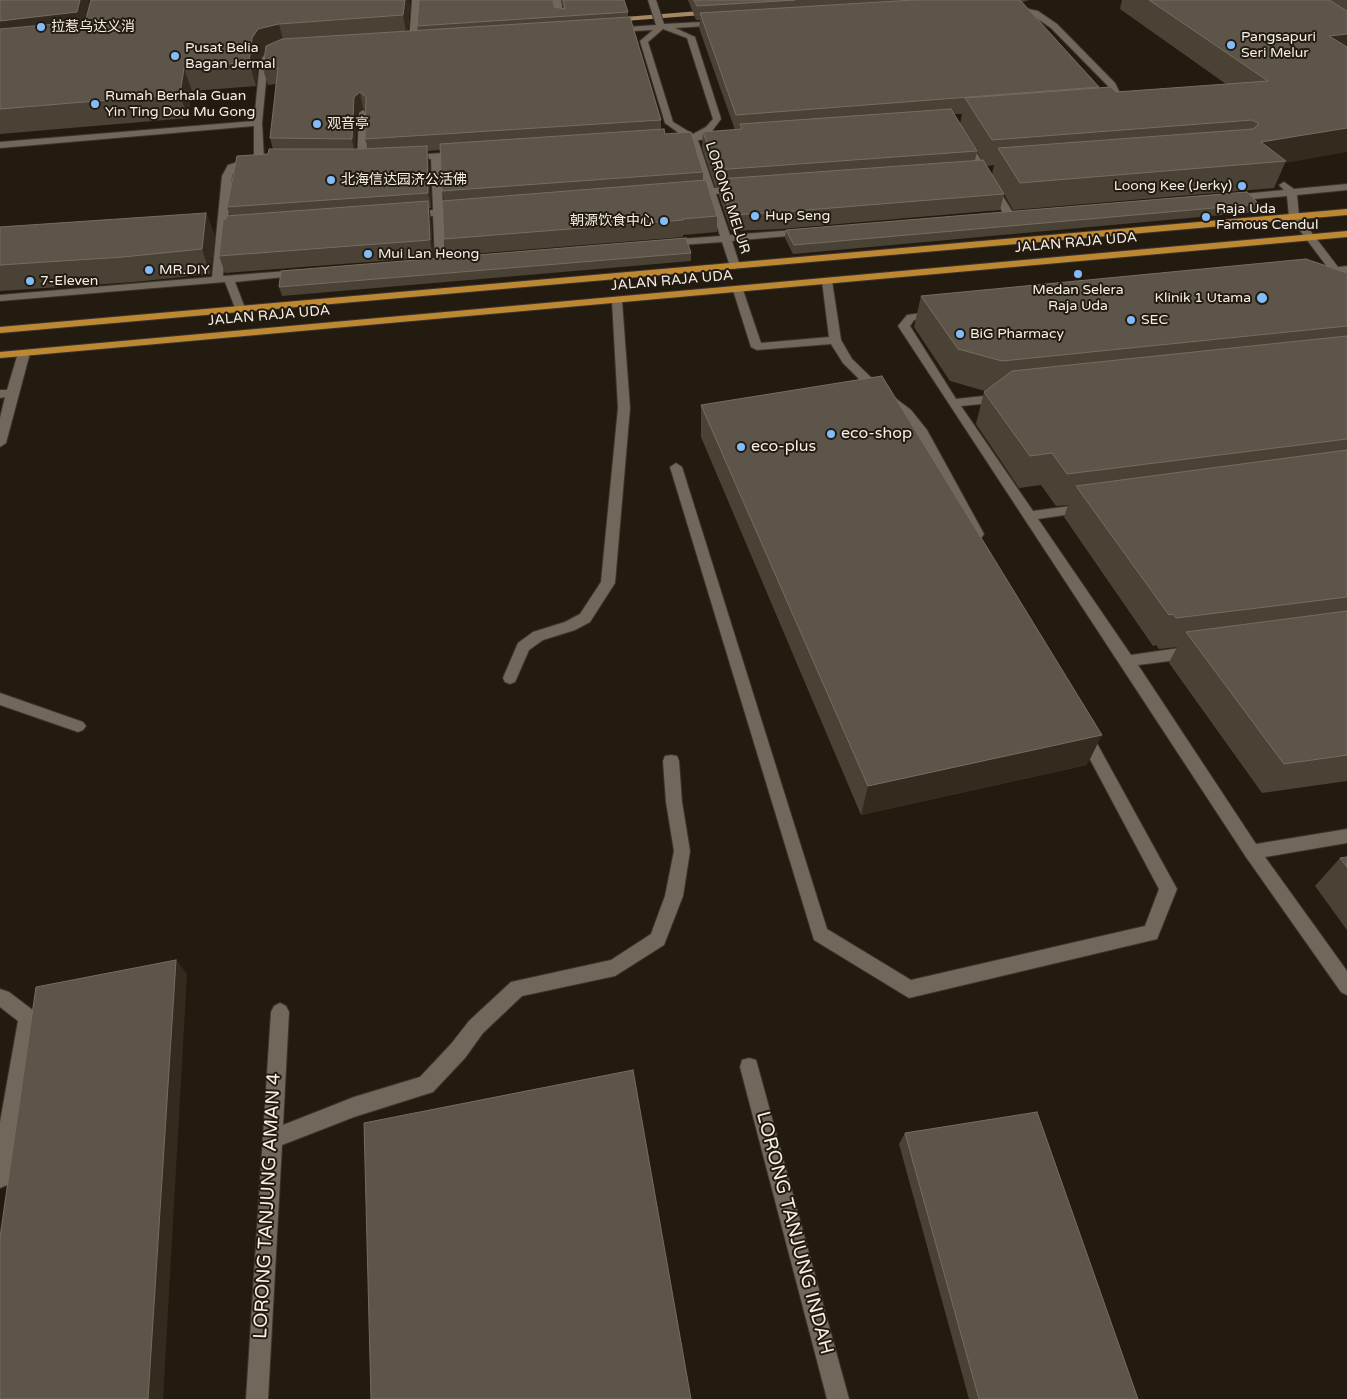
<!DOCTYPE html>
<html>
<head>
<meta charset="utf-8">
<style>
	body { margin:0 }
	canvas { display:block; background:#241b10 }
</style>
</head>
<body>
<canvas width="1347" height="1399"></canvas>
<script>
const ctx = document.querySelector('canvas').getContext('2d');
ctx.lineJoin = 'round';
const poly = rows => new Path2D(rows.map(r => 'M' + r).join(''));
function fill(path, color) { ctx.fillStyle = color; ctx.fill(path, 'evenodd'); }
function trace(path, color, width, dash) { ctx.strokeStyle = color; ctx.lineWidth = width; ctx.lineCap = dash ? 'butt' : 'round'; ctx.setLineDash(dash || []); ctx.stroke(path); }
function label(font, color, halo, rows, align = 'center') {
  ctx.font = font + ' "Varela Round","Noto Sans SC",sans-serif'; ctx.lineWidth = 4; ctx.setLineDash([]); ctx.textBaseline = 'middle'; ctx.strokeStyle = halo; ctx.fillStyle = color; for (const [text, x, y, turn = 0] of rows) {
    ctx.save(); ctx.translate(x, y); ctx.rotate((+turn || 0) * Math.PI / 180); ctx.textAlign = isNaN(turn) ? turn : align; if (halo) ctx.strokeText(text, 0, 0); ctx.fillText(text, 0, 0); ctx.restore();
  }
}
const stream = poly([
	[712,10,715,14,612,22,608,20,612,18,712,10]
]);
const minor = poly([
	[412,0,420,0,417,42,413,44,409,42,412,0],
	[553,0,561,0,564,20,557,18,553,0],
	[648,0,656,0,664,24,720,21,724,23,720,25,675,28,695,37,721,119,712,131,706,134,723,133,728,136,723,139,698,140,714,188,739,186,744,189,739,192,716,194,730,235,806,229,810,230,810,234,732,241,740,266,735,269,730,266,722,242,667,246,662,243,667,240,720,236,707,195,690,196,685,193,690,190,705,189,689,141,674,142,669,139,683,136,665,123,640,41,653,30,613,32,609,30,613,28,656,25,648,0],
	[663,29,687,38,713,119,706,127,693,134,673,122,648,42,663,29],
	[1009,5,1038,11,1057,24,1115,83,1121,95,1120,105,1113,109,1107,109,1107,105,1113,102,1113,95,1108,86,1051,28,1032,15,1009,9,1009,5],
	[281,50,285,52,284,54,271,58,268,61,262,123,264,159,235,169,232,176,223,276,300,270,305,273,304,275,235,282,245,308,240,311,235,308,225,282,0,301,0,295,212,277,222,176,228,165,254,157,254,126,0,148,0,142,254,121,260,61,265,54,281,50],
	[363,110,367,113,367,160,362,163,357,160,359,113,363,110],
	[962,140,970,142,1015,216,1013,218,1005,216,960,142,962,140],
	[461,152,464,153,464,157,441,159,443,210,462,208,467,211,462,214,443,215,445,262,440,265,435,262,433,216,410,218,405,215,410,212,433,210,431,159,409,161,404,158,409,155,461,152],
	[1284,182,1294,189,1347,184,1347,190,1297,195,1299,216,1338,267,1347,266,1347,272,1343,273,1347,278,1347,288,1343,287,1333,274,1319,275,1314,272,1328,268,1289,216,1287,196,1232,201,1227,198,1232,195,1284,190,1279,185,1284,182],
	[827,278,832,281,841,340,852,359,882,388,911,410,927,430,984,534,982,537,972,537,918,435,903,416,874,394,843,363,831,344,757,350,751,347,733,290,734,288,738,287,743,290,761,343,829,337,822,281,827,278],
	[617,298,622,301,630,408,615,583,590,622,575,630,543,640,529,650,515,682,510,684,505,682,503,678,518,643,533,632,565,622,580,614,601,582,618,408,612,301,617,298],
	[936,311,941,314,940,316,914,320,910,326,956,399,1002,394,1008,398,1002,402,961,406,1033,511,1085,504,1091,508,1085,512,1038,519,1131,655,1193,646,1198,648,1200,652,1198,656,1193,658,1138,665,1256,844,1347,829,1347,843,1265,857,1347,971,1347,995,1341,992,1246,857,898,326,907,315,936,311],
	[24,350,30,353,6,443,0,447,0,418,5,397,0,398,0,390,7,390,18,353,24,350],
	[676,463,682,467,827,929,911,980,1145,926,1159,889,1076,733,1079,729,1084,727,1089,729,1177,889,1157,939,909,998,814,940,670,467,676,463],
	[0,693,83,722,86,726,83,730,78,732,0,705,0,693],
	[671,755,677,756,679,761,682,802,690,851,683,896,664,945,615,976,522,996,483,1033,465,1058,433,1092,354,1117,282,1145,268,1399,246,1399,271,1012,274,1006,280,1003,286,1006,289,1012,283,1125,354,1097,420,1077,451,1044,469,1021,511,982,611,960,651,934,665,896,674,851,666,802,663,761,665,756,671,755],
	[0,989,9,992,34,1011,37,1017,10,1178,7,1185,0,1188,0,1122,18,1021,0,1007,0,989],
	[749,1058,756,1060,758,1067,849,1399,827,1399,740,1067,742,1060,749,1058]
]);
const major = poly([
	[1347,209,1347,215,0,333,0,327,1347,209],
	[1347,231,1347,237,0,358,0,352,1347,231]
]);
const wall = poly([
	[0,0,88,0,90,5,410,3,408,31,418,31,417,26,554,7,563,9,561,0,624,0,628,12,628,17,661,120,661,129,703,172,703,181,717,216,717,232,683,235,683,237,447,256,444,239,444,201,442,191,440,150,427,151,429,162,431,208,429,208,431,218,433,257,225,273,219,256,226,219,230,215,227,207,268,154,273,149,270,138,276,84,268,85,263,69,265,52,258,61,256,86,192,91,188,118,0,134],
	[363,108,365,110,365,139,368,149,355,149,357,113],
	[688,0,1030,0,1022,2,1099,87,1116,92,1226,84,1120,9,1122,0,1347,0,1347,34,1285,163,1274,188,1013,210,1004,194,1000,210,781,229,731,231,719,196,719,187,715,187,702,148,703,132,735,130,699,28,700,20,696,20],
	[954,114,962,114,960,124],
	[977,152,982,160,975,160],
	[994,165,992,175,987,166],
	[1259,204,1255,212,793,254,785,238,786,230],
	[206,213,215,237,210,274,134,282,0,291,0,227],
	[691,253,691,261,282,296,279,287],
	[1347,273,1347,781,1262,793,1169,663,1177,647,1159,649,1156,645,1153,646,1064,517,1068,505,1056,506,1041,485,1019,488,976,424,984,392,985,391,950,381,914,327,921,296],
	[701,405,1087,765,861,815,701,437],
	[1347,857,1347,930,1315,886,1340,858],
	[905,1133,1138,1399,969,1399,899,1144]
]);
const shadedWall = poly([
	[80,0,88,0,92,11,86,34,0,45,0,21],
	[405,0,409,0,410,3,407,38,403,15],
	[279,24,285,47,265,52,258,61,256,86,249,62,252,38,258,29],
	[1347,34,1347,57,1329,36],
	[184,68,192,91,188,118,180,94],
	[360,92,363,108,357,113,355,155,352,139,354,97],
	[1347,128,1347,152,1285,163,1286,161,1261,142],
	[427,146,429,162,431,208,428,193],
	[428,201,431,218,433,257,430,240],
	[206,213,215,237,210,274,202,249],
	[1102,735,1087,765,861,815,868,786],
	[176,960,187,974,163,1399,148,1399]
]);
const building = poly([
	[0,0,80,0,77,12,0,21,0,0],
	[91,0,405,0,403,15,279,24,258,29,252,38,249,62,184,68,180,94,0,109,0,29,66,23,86,19,91,0],
	[419,0,553,0,554,7,565,9,563,0,624,0,628,12,417,26,419,0],
	[694,0,795,0,697,6,694,0],
	[913,0,1020,0,1099,87,736,115,700,13,913,0],
	[1149,0,1329,0,1347,11,1347,34,1329,36,1347,47,1347,128,1261,142,1286,161,1020,183,998,148,1253,129,1259,124,1252,120,992,140,965,98,1111,87,1116,92,1268,81,1149,0],
	[630,17,661,120,365,139,366,97,360,92,354,97,352,139,270,138,278,68,263,69,266,46,282,39,630,17],
	[951,109,977,151,716,170,703,132,742,129,740,124,951,109],
	[664,129,665,134,691,132,703,172,442,191,440,144,664,129],
	[427,146,428,193,227,207,237,156,268,154,269,149,359,149,427,146],
	[983,160,1004,194,782,212,731,215,719,179,983,160],
	[706,180,717,216,682,219,683,220,444,239,442,201,706,180],
	[1247,192,1259,204,794,245,786,230,1247,192],
	[428,201,430,240,219,256,223,219,226,219,226,216,428,201],
	[206,213,202,249,123,257,0,265,0,227,206,213],
	[686,238,691,253,279,287,281,271,686,238],
	[1306,259,1347,273,1347,326,1002,361,958,349,921,296,1306,259],
	[1347,336,1347,439,1067,474,1052,453,1030,456,984,392,1012,371,1347,336],
	[882,376,1102,735,868,786,701,405,882,376],
	[1347,450,1347,597,1176,618,1173,614,1169,615,1076,486,1347,450],
	[1347,611,1347,755,1284,764,1186,632,1347,611],
	[1347,857,1347,867,1340,858,1347,857],
	[176,960,148,1399,0,1399,0,1237,36,987,176,960],
	[633,1070,691,1399,371,1399,364,1123,633,1070],
	[1037,1112,1138,1399,979,1399,905,1133,1037,1112]
]);
const markers = [
	[41,27,5,"#82bcfa"],
	[1231,45,5,"#82bcfa"],
	[175,56,5,"#82bcfa"],
	[95,104,5,"#82bcfa"],
	[317,124,5,"#82bcfa"],
	[331,180,5,"#82bcfa"],
	[1242,186,5,"#82bcfa"],
	[755,216,5,"#82bcfa"],
	[1206,217,5,"#82bcfa"],
	[664,221,5,"#82bcfa"],
	[368,254,5,"#82bcfa"],
	[149,270,5,"#82bcfa"],
	[1078,274,5,"#82bcfa"],
	[30,281,5,"#82bcfa"],
	[1262,298,6,"#82bcfa"],
	[1131,320,5,"#82bcfa"],
	[960,334,5,"#82bcfa"],
	[831,434,5,"#82bcfa"],
	[741,447,5,"#82bcfa"]
];
const farPoinames = [
	["拉惹乌达义消",51,27],
	["Pangsapuri",1241,37],
	["Seri Melur",1241,53],
	["Pusat Belia",185,48],
	["Bagan Jermal",185,64],
	["Rumah Berhala Guan",105,96],
	["Yin Ting Dou Mu Gong",105,112],
	["观音亭",327,124],
	["北海信达园济公活佛",341,180],
	["Loong Kee (Jerky)",1232,186,"right"],
	["Raja Uda",1216,209],
	["Famous Cendul",1216,225],
	["Hup Seng",765,216],
	["朝源饮食中心",654,221,"right"],
	["Mui Lan Heong",378,254],
	["MR.DIY",159,270],
	["7-Eleven",40,281],
	["Medan Selera",1078,290,"center"],
	["Raja Uda",1078,306,"center"],
	["Klinik 1 Utama",1251,298,"right"],
	["SEC",1141,320],
	["BiG Pharmacy",970,334]
];
const farStreetnames = [
	["LORONG MELUR",727,198,72],
	["JALAN RAJA UDA",1076,243,-5],
	["JALAN RAJA UDA",672,281,-5],
	["JALAN RAJA UDA",269,316,-5]
];
const poiNames = [
	["eco-shop",841,434],
	["eco-plus",751,447]
];
const nearStreetnames = [
	["LORONG TANJUNG AMAN 4",268,1206,-87],
	["LORONG TANJUNG INDAH",794,1233,75]
];
fill(stream, '#a68964');
trace(minor, '#3b352f', 2);
trace(major, '#3b352f', 2);
fill(minor, '#72675b');
fill(major, '#be8833');
fill(wall, '#4b4236');
fill(shadedWall, '#342b1f');
fill(building, '#5d5549');
trace(building, '#756d62', 1);
for (const [x, y, r, color] of markers) { const dot = new Path2D(); dot.arc(x, y, r, 0, 2 * Math.PI); ctx.fillStyle = color; ctx.fill(dot); trace(dot, '#241b10', 2); }
label('14px', '#f5efe8', '#241b10', farPoinames, 'left');
label('14px', '#f5efe8', '#241b10', farStreetnames);
label('16px', '#f5efe8', '#241b10', poiNames, 'left');
label('19px', '#f5efe8', '#241b10', nearStreetnames);
</script>
</body>
</html>
